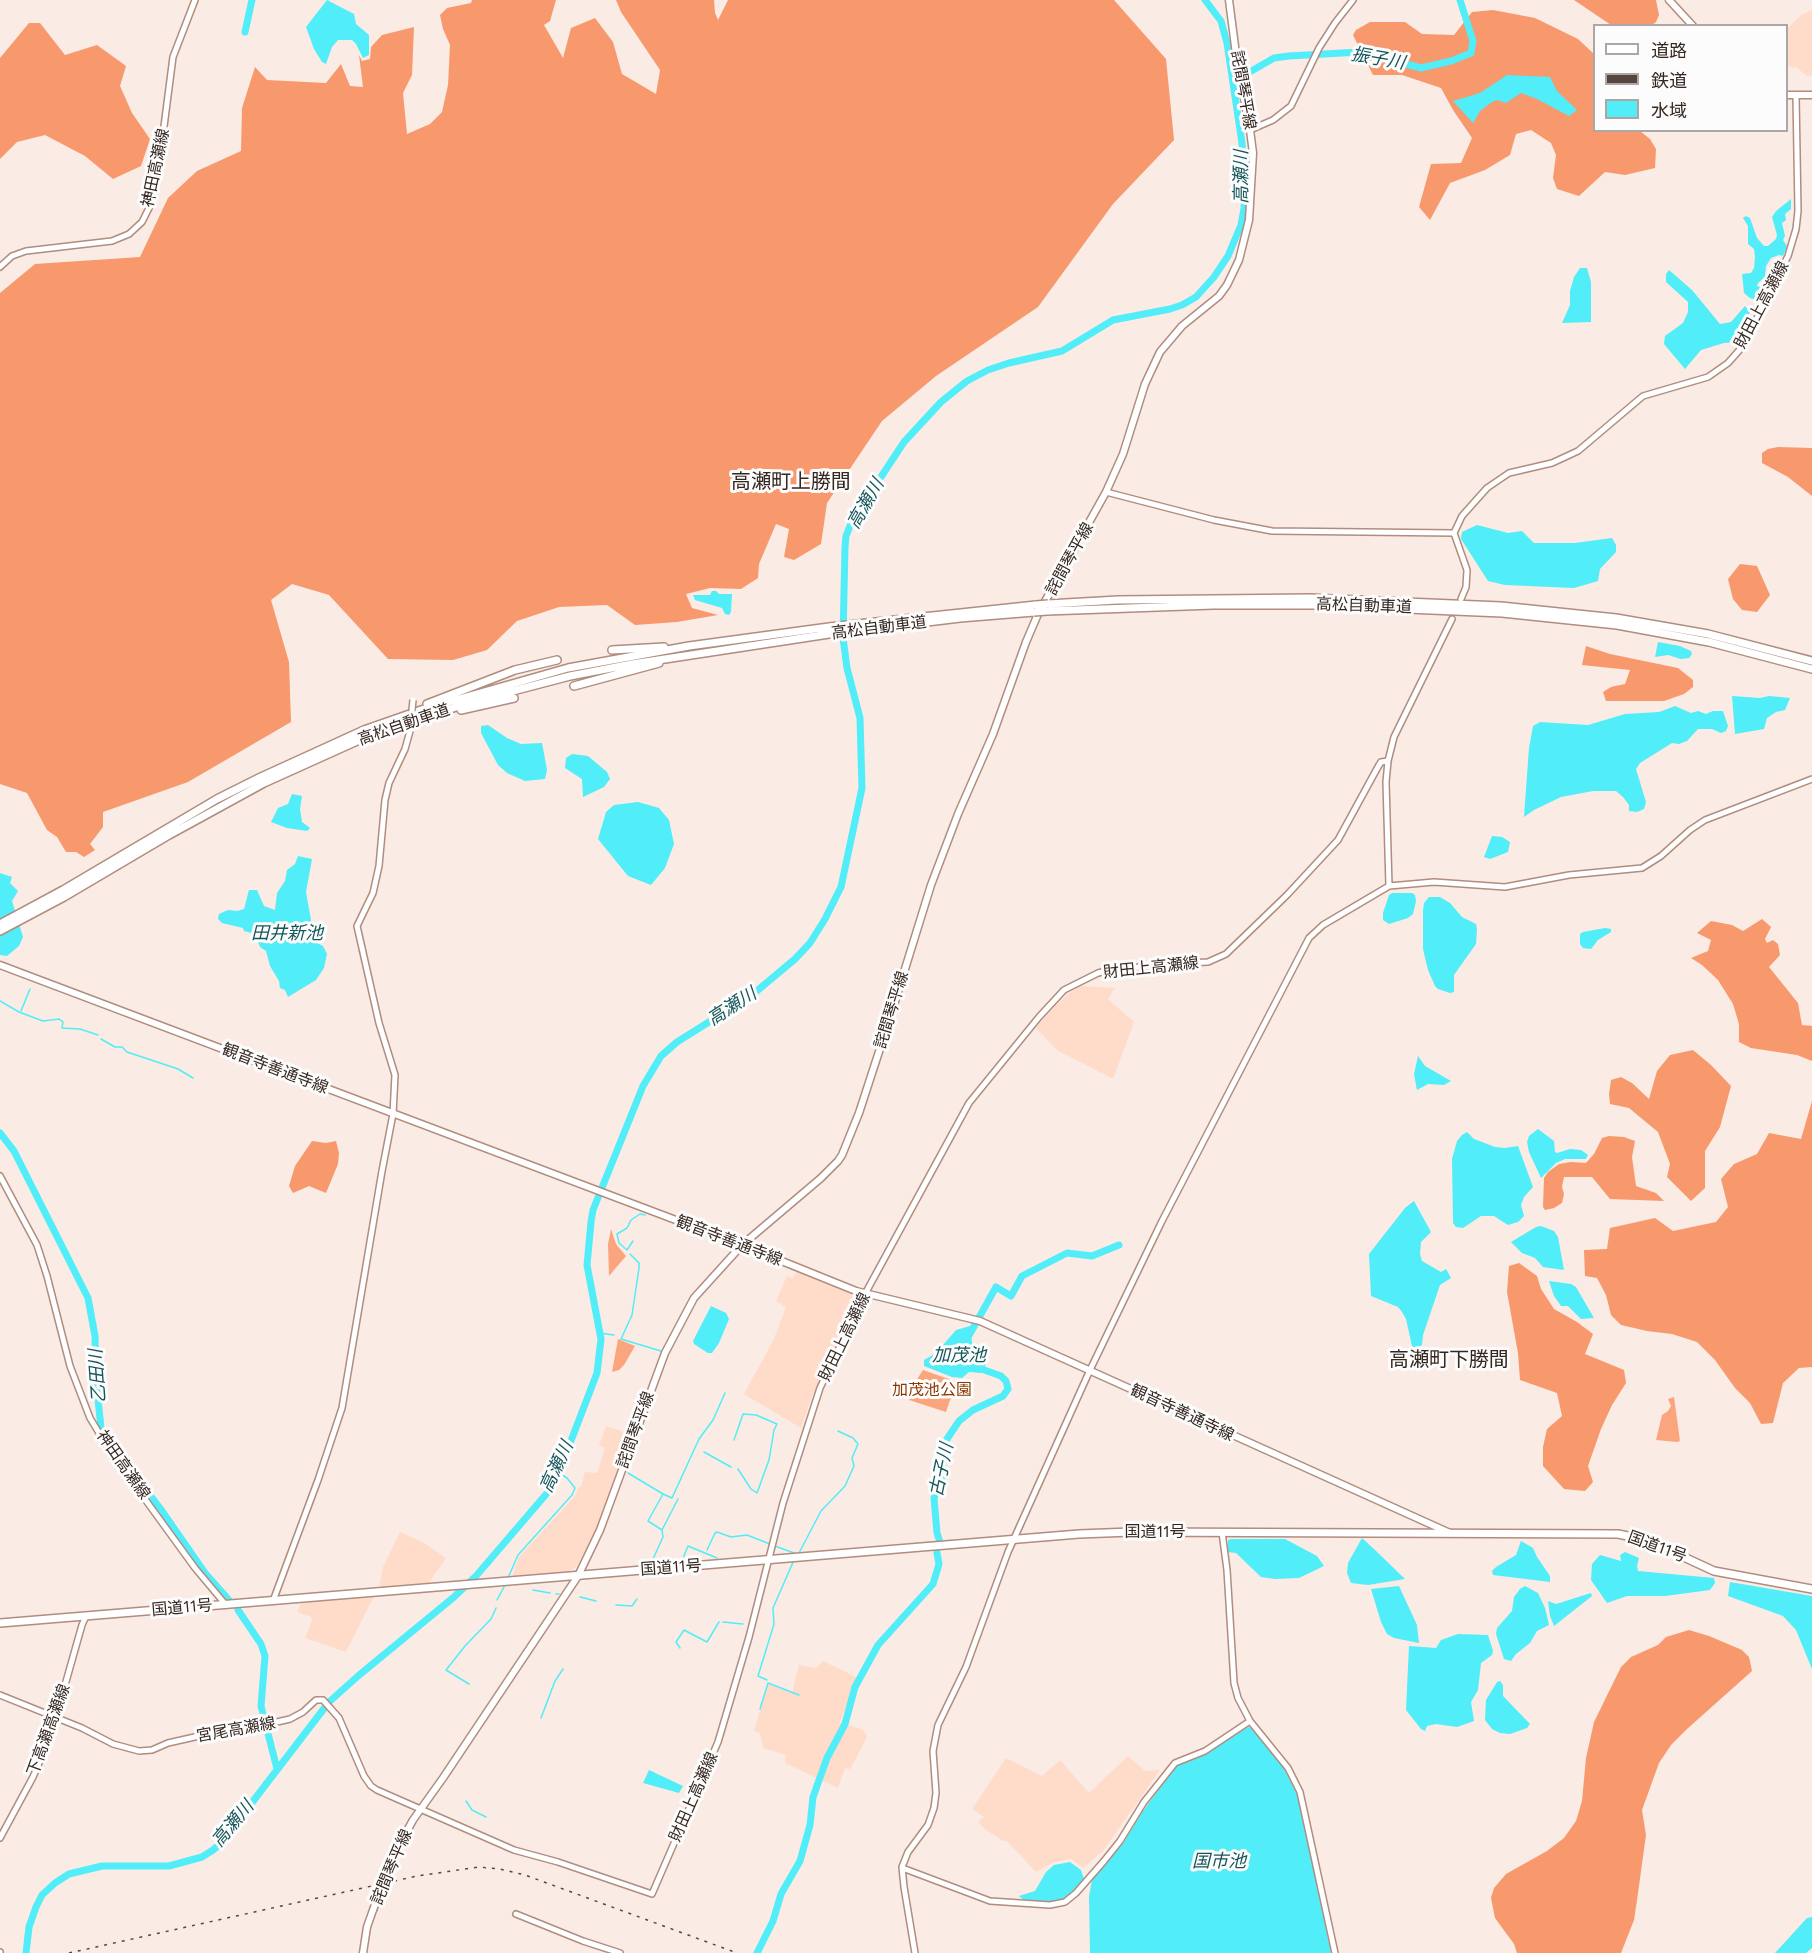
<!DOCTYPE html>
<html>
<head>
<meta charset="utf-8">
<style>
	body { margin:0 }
	#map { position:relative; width:1812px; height:1953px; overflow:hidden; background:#faebe4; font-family:Figtree,"Noto Sans JP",sans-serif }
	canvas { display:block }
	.legend { position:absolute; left:1593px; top:24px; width:195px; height:108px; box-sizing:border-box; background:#fcfcfc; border:2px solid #aca7a4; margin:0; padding:8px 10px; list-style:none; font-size:18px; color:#352720 }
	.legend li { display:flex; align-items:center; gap:12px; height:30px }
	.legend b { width:30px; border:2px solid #aca7a4 }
</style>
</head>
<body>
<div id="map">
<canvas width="1812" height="1953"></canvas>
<ul class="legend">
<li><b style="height:8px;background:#fff"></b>道路</li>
<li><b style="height:8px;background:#554740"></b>鉄道</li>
<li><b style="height:16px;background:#51edf8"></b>水域</li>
</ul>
</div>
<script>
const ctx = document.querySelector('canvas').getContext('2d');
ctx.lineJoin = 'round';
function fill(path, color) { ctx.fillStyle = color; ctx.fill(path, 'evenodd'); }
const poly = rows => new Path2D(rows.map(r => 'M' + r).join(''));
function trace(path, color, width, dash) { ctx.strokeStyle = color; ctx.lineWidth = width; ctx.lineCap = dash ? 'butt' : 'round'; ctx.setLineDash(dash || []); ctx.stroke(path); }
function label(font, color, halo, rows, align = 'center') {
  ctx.font = font + ' Figtree,"Noto Sans JP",sans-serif'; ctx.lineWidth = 6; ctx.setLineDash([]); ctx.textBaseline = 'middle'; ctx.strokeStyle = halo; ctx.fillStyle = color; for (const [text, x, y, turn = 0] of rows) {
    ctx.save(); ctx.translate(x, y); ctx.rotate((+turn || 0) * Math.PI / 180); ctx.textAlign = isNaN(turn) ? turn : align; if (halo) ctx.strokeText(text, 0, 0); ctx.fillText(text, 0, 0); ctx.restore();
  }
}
const built = poly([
	[1812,10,1812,75,1807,76,1796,67,1792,68,1787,64,1787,29,1801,15],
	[1082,986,1115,988,1108,999,1134,1022,1113,1079,1057,1050,1036,1028,1053,1008,1072,991],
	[797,1271,850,1293,855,1304,812,1396,801,1428,744,1394,773,1341,786,1307,776,1301,787,1276,793,1278],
	[606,1426,631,1434,597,1528,577,1566,570,1571,512,1577,519,1557,575,1496,579,1487,581,1487,585,1472,597,1473,605,1448,599,1445],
	[400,1532,424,1543,446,1558,428,1584,379,1589,383,1567],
	[374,1596,346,1652,305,1638,312,1620,311,1617,297,1612,301,1603],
	[823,1661,858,1678,840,1722,863,1730,867,1737,850,1769,845,1768,838,1788,785,1763,786,1755,763,1748,760,1733,754,1731,768,1684,792,1693,799,1665,817,1668],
	[1128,1756,1145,1771,1160,1770,1103,1851,1083,1868,1072,1859,1053,1862,1036,1872,1007,1841,1003,1841,985,1829,978,1822,984,1817,972,1809,1006,1758,1042,1776,1060,1760,1089,1793]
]);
const green = poly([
	[611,1229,616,1244,626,1256,609,1276,608,1244],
	[618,1339,635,1346,624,1365,619,1370,612,1372],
	[923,1370,963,1384,950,1400,946,1412,909,1400,910,1390],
	[1674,1397,1680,1441,1677,1442,1656,1440,1662,1415,1668,1411,1671,1406,1668,1399]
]);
const forest = poly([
	[472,0,556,0,550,21,544,25,563,58,571,28,595,18,613,42,622,74,656,94,660,70,621,12,616,0,714,0,715,13,718,20,728,0,1114,0,1166,59,1174,140,1113,204,1038,307,936,376,882,421,827,503,821,544,794,560,784,557,789,529,776,524,759,564,758,578,741,589,710,588,686,594,692,608,718,615,677,622,635,625,607,605,559,607,517,621,487,650,453,660,388,659,329,595,292,584,271,600,289,662,291,722,188,782,103,812,103,827,90,844,95,850,84,857,76,852,66,852,57,837,47,830,27,793,0,784,0,293,35,264,140,257,168,198,197,171,241,151,242,108,255,67,267,80,326,83,341,64,350,86,363,87,359,55,362,61,370,59,371,47,382,35,414,27,412,75,403,93,407,134,430,124,442,112,448,85,450,45,443,29,440,15,447,8,471,3],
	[1574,0,1656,0,1659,15,1656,22,1652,25,1611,25],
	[1493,10,1535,18,1578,39,1594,54,1594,130,1640,131,1650,139,1656,149,1655,168,1625,175,1605,172,1579,196,1557,189,1553,178,1556,155,1551,143,1531,130,1516,134,1510,155,1485,170,1450,183,1430,220,1419,207,1431,164,1461,163,1472,138,1453,110,1441,88,1402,75,1373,75,1353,35,1356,30,1370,22,1405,22,1422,34,1454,35,1472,12],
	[29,23,40,23,65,55,97,45,126,66,120,86,132,113,150,139,141,166,113,179,85,156,45,135,17,142,0,159,0,58],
	[1778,447,1812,448,1812,496,1788,477,1762,463,1762,453,1768,449],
	[1740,564,1757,566,1770,595,1757,612,1742,610,1733,599,1728,579],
	[1586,646,1610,654,1678,668,1693,680,1693,687,1684,694,1664,701,1606,701,1603,692,1611,687,1625,684,1630,670,1582,665],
	[1762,919,1771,927,1765,939,1767,943,1773,940,1778,944,1780,955,1769,967,1798,1003,1802,1025,1812,1026,1812,1061,1797,1055,1751,1048,1739,1042,1739,1024,1733,1004,1718,980,1702,965,1691,958,1708,951,1711,940,1697,933,1711,921,1732,925,1743,931],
	[1693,1050,1711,1065,1731,1086,1720,1127,1705,1151,1705,1188,1691,1201,1667,1177,1670,1164,1658,1132,1629,1108,1610,1104,1609,1094,1611,1080,1621,1077,1632,1083,1649,1099,1657,1071,1670,1055],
	[1812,1101,1812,1367,1799,1368,1783,1383,1773,1423,1761,1424,1750,1403,1735,1388,1715,1360,1697,1342,1672,1334,1647,1331,1621,1325,1611,1315,1606,1295,1597,1278,1585,1276,1584,1250,1607,1249,1610,1228,1655,1218,1673,1231,1716,1222,1728,1207,1721,1179,1734,1164,1757,1154,1769,1133,1801,1139],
	[1609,1136,1624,1137,1635,1141,1632,1157,1636,1186,1656,1193,1664,1201,1610,1199,1592,1177,1564,1177,1562,1187,1564,1194,1562,1203,1554,1208,1545,1210,1543,1207,1544,1178,1548,1172,1559,1164,1571,1162,1586,1163,1594,1154,1602,1138],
	[312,1141,326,1143,336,1141,339,1153,338,1164,326,1193,309,1186,293,1193,289,1186,295,1166],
	[1519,1263,1537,1276,1541,1289,1554,1309,1577,1322,1593,1334,1585,1354,1624,1370,1626,1383,1612,1405,1601,1429,1588,1466,1593,1482,1585,1491,1564,1489,1543,1466,1543,1447,1547,1429,1562,1416,1557,1393,1520,1380,1518,1353,1507,1292,1509,1266],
	[1689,1630,1709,1636,1742,1650,1749,1657,1752,1671,1687,1729,1671,1745,1659,1763,1642,1810,1646,1835,1637,1900,1634,1920,1621,1953,1517,1953,1514,1944,1495,1918,1491,1898,1494,1888,1506,1874,1547,1851,1564,1838,1576,1821,1582,1801,1586,1758,1594,1722,1621,1667,1631,1657,1658,1645,1666,1637]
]);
const water = poly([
	[327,0,354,14,356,24,369,35,369,55,363,58,356,44,352,40,338,40,332,47,326,64,322,62,314,49,306,27],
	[1507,75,1550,77,1557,91,1577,110,1569,116,1537,99,1521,93,1506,103,1497,100,1492,102,1480,111,1473,123,1453,101,1480,93],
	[1791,199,1791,209,1785,214,1786,220,1782,223,1785,236,1783,240,1787,246,1783,256,1779,255,1771,258,1766,266,1765,277,1758,283,1757,286,1762,288,1760,295,1756,300,1750,298,1744,293,1742,274,1751,273,1754,268,1755,257,1754,249,1748,244,1748,226,1743,218,1746,216,1750,218,1757,238,1764,246,1768,246,1776,239,1777,235,1772,217,1776,211],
	[1580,268,1587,268,1591,282,1591,322,1562,323,1570,305,1570,291,1574,277],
	[1669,270,1692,290,1720,324,1731,322,1745,306,1750,312,1744,325,1747,330,1740,342,1724,343,1701,350,1685,369,1664,344,1665,336,1683,323,1688,312,1688,302,1666,282,1666,274],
	[1477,525,1508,533,1522,531,1534,543,1575,543,1612,538,1616,545,1616,552,1600,569,1598,581,1574,588,1505,585,1488,581,1461,539,1462,532],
	[712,591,716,591,719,594,732,594,731,612,729,615,725,614,722,608,695,600,693,595,710,595],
	[1658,642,1680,646,1691,651,1692,654,1689,658,1681,659,1668,655,1655,657],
	[1732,696,1760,698,1769,696,1790,698,1785,710,1776,712,1767,718,1764,729,1735,734],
	[1675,706,1691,713,1698,711,1706,714,1713,711,1723,711,1728,726,1726,731,1721,733,1712,729,1698,729,1687,741,1679,744,1672,743,1640,763,1636,769,1646,802,1644,809,1637,812,1629,811,1629,805,1623,797,1616,791,1593,791,1561,797,1534,810,1524,817,1529,748,1533,726,1540,722,1588,725,1625,714,1659,712],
	[488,725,507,738,521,744,542,743,547,770,545,779,525,781,507,773,498,765,481,733,481,726],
	[572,754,588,756,607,772,610,779,604,787,583,797,582,779,565,768,566,758],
	[292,794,302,796,300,809,302,822,310,828,307,831,287,828,271,822,278,808,288,804],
	[638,802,659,808,669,820,674,844,665,868,651,885,628,876,598,839,606,812,614,805],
	[1492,836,1502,837,1510,842,1508,852,1490,859,1484,857],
	[298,856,312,859,306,892,315,942,323,946,327,954,324,968,316,980,288,997,285,990,280,988,279,981,270,966,266,951,260,947,255,934,244,931,243,928,222,923,218,919,219,914,228,910,237,911,244,909,249,890,257,890,264,906,275,910,277,893,285,881,287,870,295,864],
	[0,873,12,877,10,883,18,891,12,901,23,937,19,946,7,956,0,955],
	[1392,893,1412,893,1415,895,1416,901,1413,914,1408,918,1389,924,1383,920,1383,913,1389,895],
	[1429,897,1440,897,1450,903,1462,917,1476,924,1477,929,1476,944,1454,975,1454,992,1450,993,1438,989,1435,986,1428,970,1423,949,1423,910,1424,903],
	[1605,928,1611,929,1611,932,1598,940,1591,949,1583,948,1580,944,1580,934,1583,932],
	[1418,1056,1425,1066,1451,1081,1444,1085,1428,1084,1417,1090,1414,1074],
	[1538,1129,1554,1141,1555,1152,1557,1153,1570,1149,1581,1150,1588,1155,1586,1159,1565,1159,1556,1163,1541,1178,1529,1152,1527,1142,1529,1136],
	[1467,1132,1474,1139,1495,1147,1505,1148,1518,1146,1533,1187,1524,1197,1521,1205,1524,1216,1518,1222,1508,1225,1494,1216,1481,1216,1463,1228,1456,1227,1453,1223,1452,1159,1457,1141,1462,1135],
	[1414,1201,1431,1232,1421,1242,1420,1254,1422,1261,1441,1272,1446,1269,1451,1278,1440,1285,1423,1335,1422,1345,1414,1349,1412,1346,1406,1319,1402,1312,1398,1307,1371,1296,1369,1254,1405,1208],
	[1541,1226,1554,1231,1558,1237,1564,1270,1543,1267,1535,1258,1522,1253,1511,1242,1536,1227],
	[1549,1281,1571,1284,1576,1287,1594,1318,1581,1319,1568,1306,1561,1306,1554,1296],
	[711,1306,726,1313,729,1319,719,1343,712,1353,708,1353,694,1344,693,1341],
	[970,1326,972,1343,986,1364,981,1373,969,1372,962,1378,952,1377,924,1366,924,1360,936,1353,956,1330],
	[1362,1538,1375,1550,1405,1579,1368,1585,1351,1583,1347,1573,1348,1563],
	[1231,1539,1285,1539,1317,1556,1324,1566,1299,1578,1275,1579,1261,1577,1236,1553,1227,1552,1228,1540],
	[1521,1541,1533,1548,1537,1557,1550,1576,1550,1582,1493,1575,1492,1571,1496,1567,1516,1555],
	[1625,1552,1639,1558,1637,1566,1638,1571,1714,1578,1715,1583,1710,1590,1665,1596,1627,1596,1607,1603,1591,1580,1592,1564,1600,1555,1621,1561,1620,1555],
	[1730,1582,1812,1596,1812,1669,1796,1630,1783,1616,1728,1596],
	[1399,1586,1417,1625,1419,1643,1394,1638,1387,1634,1381,1622,1371,1589],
	[1525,1586,1538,1593,1545,1608,1549,1625,1537,1631,1530,1643,1516,1654,1511,1661,1504,1659,1496,1634,1497,1628,1512,1611,1514,1597,1520,1589],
	[1591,1593,1592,1596,1554,1626,1550,1616,1548,1601,1556,1604],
	[1458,1634,1488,1635,1493,1651,1492,1655,1481,1663,1478,1690,1471,1702,1474,1721,1457,1727,1436,1724,1427,1726,1425,1731,1421,1729,1406,1710,1409,1646,1436,1648,1441,1640],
	[1500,1681,1503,1685,1503,1696,1530,1724,1527,1728,1510,1734,1500,1733,1492,1729,1485,1720,1486,1700,1497,1682],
	[1248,1727,1252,1728,1283,1767,1299,1798,1331,1953,1090,1953,1089,1897,1092,1879,1124,1842,1143,1811,1176,1766,1202,1756],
	[649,1770,683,1786,679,1793,643,1783],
	[1070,1862,1081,1870,1084,1879,1065,1899,1053,1903,1027,1903,1019,1896,1035,1891,1046,1872,1054,1865],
	[1812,1917,1812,1948,1806,1953,1775,1953,1807,1918]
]);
const stream = poly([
	[0,1001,19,1012,43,1021,59,1019,63,1022,62,1028,80,1029,98,1035],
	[21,1011,30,989],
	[101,1039,115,1047,122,1047,127,1052,178,1069,193,1078],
	[633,1241,627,1250,619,1243,617,1234,627,1228,631,1220,640,1214,645,1215],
	[630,1254,639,1263,639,1268,632,1315,621,1339,661,1351],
	[599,1333,614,1335],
	[734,1440,743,1414,756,1415,777,1424,774,1430,769,1460,757,1493,751,1489,738,1469],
	[704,1452,731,1467],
	[628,1473,663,1494,648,1521,662,1530,663,1537,653,1559],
	[663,1494,672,1498,699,1439,713,1420,725,1393],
	[662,1530,678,1499],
	[775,1546,794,1553],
	[707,1550,715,1533,717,1532,731,1537,747,1535,770,1544],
	[799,1553,821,1511,845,1486,854,1466,852,1458,858,1444,853,1438,838,1431],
	[681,1563,688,1546,717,1558],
	[508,1578,518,1555,572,1495,575,1488,567,1478,559,1473],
	[533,1590,550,1593],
	[556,1594,559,1594],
	[580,1597,596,1601],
	[497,1600,505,1585],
	[616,1605,632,1606,637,1599],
	[723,1622,743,1624],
	[680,1648,676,1642,684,1630,707,1642,719,1622],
	[767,1680,758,1676,774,1624,773,1608,794,1560],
	[469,1684,446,1670,465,1646,491,1619,496,1608],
	[760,1709,768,1683,799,1695],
	[541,1718,555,1681,563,1669],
	[466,1801,472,1810,486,1817]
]);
const river = poly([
	[245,32,252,0],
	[1235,78,1248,73,1274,58,1289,56,1360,52,1421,68,1451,61,1471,53,1473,41,1460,0],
	[0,1133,14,1151,88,1298,95,1336,96,1380,101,1428,109,1442,162,1511,205,1573,229,1600],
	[967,1339,996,1287,1011,1296,1022,1276,1067,1253,1092,1256,1119,1245],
	[940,1542,937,1533,934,1498,942,1478,943,1456,947,1439,959,1421,973,1410,1003,1396,1008,1389,1006,1381,1001,1376,976,1367],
	[238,1610,261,1644,265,1656,261,1706,277,1769],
	[26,1953,29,1927,36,1907,42,1895,55,1883,69,1874,102,1866,169,1866,202,1857,213,1850,221,1843,329,1702,358,1676,454,1597,476,1576,548,1492,559,1472,597,1373,601,1339,587,1265,591,1222,593,1210,643,1086,661,1056,677,1042,752,995,795,959,810,943,825,919,841,887,862,788,860,718,847,668,843,638,845,547,846,536,852,521,904,442,941,402,967,381,988,370,1009,363,1062,351,1113,320,1170,309,1182,305,1196,297,1214,277,1228,256,1241,225,1244,209,1245,185,1242,143,1227,43,1221,21,1205,0],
	[757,1953,773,1921,781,1894,800,1861,810,1825,813,1797,827,1758,845,1724,855,1687,878,1645,933,1584,939,1564,937,1553]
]);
const secondary = poly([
	[1250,130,1273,120,1291,106,1319,48,1335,23,1353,0],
	[0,267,12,256,26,251,112,241,129,234,142,222,149,208,159,165,173,57,195,0],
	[1106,492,1214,520,1272,531,1454,533],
	[1461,599,1466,587,1467,570,1454,533,1462,516,1487,488,1509,473,1552,463,1578,451,1643,396,1708,377,1728,363,1743,346,1788,256,1796,229,1798,211,1796,96],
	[1389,886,1386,782,1388,761,1394,737,1452,619],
	[0,1176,37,1245,47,1276,70,1366,90,1418,110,1451,195,1568,226,1605],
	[1222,1532,1227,1570,1234,1683,1238,1698,1250,1721,1288,1768,1300,1792,1335,1953],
	[273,1601,318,1480,342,1408,382,1171,393,1114,395,1075,379,1023,357,926,373,893,379,866,385,800,389,783,405,749,410,731],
	[0,1695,82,1728,113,1744,139,1751,152,1750,168,1743,199,1736,238,1731,290,1719,303,1712,316,1700,323,1700,339,1718,364,1776,371,1786,377,1790,514,1850,558,1862,652,1894,718,1742,749,1637,783,1503,820,1388,865,1294,969,1103,1039,1017,1064,990,1098,973,1106,971,1165,964,1208,962,1226,954,1287,895,1338,840,1379,765,1381,762,1388,761],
	[0,1838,33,1777,42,1756,56,1717,82,1625,86,1616],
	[905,1869,990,1901,1050,1905,1065,1902,1076,1893,1104,1861,1120,1841,1144,1802,1175,1763,1205,1751,1250,1721],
	[516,1914,583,1941,620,1953],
	[0,1952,0,1953],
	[915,1953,904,1887,902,1867,908,1852,928,1825,934,1808,936,1793,933,1751,938,1725,966,1667,1008,1552,1090,1370,1162,1221,1309,938,1323,925,1389,886,1434,882,1505,887,1569,875,1642,868,1661,856,1690,830,1705,820,1812,779]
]);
const primary = poly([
	[1669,0,1693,26],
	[1786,95,1812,95],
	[0,965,742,1245,856,1291,980,1321,1450,1533],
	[396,1851,413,1820,443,1778,578,1576,600,1530,665,1353,694,1298,742,1245,821,1178,838,1161,842,1155,859,1113,888,1024,931,885,958,814,993,734,1026,642,1038,614,1106,492,1123,454,1145,384,1160,352,1182,326,1219,296,1227,285,1239,260,1249,220,1253,153,1250,130,1236,54,1229,0],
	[363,1953,367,1927,373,1910]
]);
const highway = poly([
	[1048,604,1118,600,1310,598,1501,606,1616,618,1708,634,1812,661],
	[1047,611,1213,605,1313,605,1502,613,1617,625,1709,642,1812,669],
	[612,650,664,647],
	[574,686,659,663],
	[427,704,515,670,557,660],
	[461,710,514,698],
	[0,924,63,890,217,799,261,777,364,730,424,709,568,668,689,646,829,627,1036,605],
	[0,931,64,897,169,835,264,783,366,737,471,702,570,676,632,664,829,634,960,618,1034,612],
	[0,1623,1079,1534,1131,1532,1618,1534,1647,1540,1714,1571,1812,1589]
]);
const rail = poly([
	[69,1953,417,1876,479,1867,500,1869,525,1875,737,1953]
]);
const secondaryBridge = poly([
	[410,731,413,700]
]);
const primaryBridge = poly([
	[373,1910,396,1851]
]);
const highwayBridge = poly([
	[1036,605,1048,604],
	[1034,612,1047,611]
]);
const streetNames = [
	["詫間琴平線",1243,90,80],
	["神田高瀬線",156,168,-78],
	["財田上高瀬線",1762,305,-62],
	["詫間琴平線",1070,559,-61],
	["高松自動車道",1364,606,2],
	["高松自動車道",879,628,-7],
	["高松自動車道",404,725,-19],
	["財田上高瀬線",1151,968,-6],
	["詫間琴平線",892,1010,-73],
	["観音寺善通寺線",275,1069,21],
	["観音寺善通寺線",729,1241,21],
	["財田上高瀬線",845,1337,-64],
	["観音寺善通寺線",1182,1413,25],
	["詫間琴平線",636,1430,-70],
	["神田高瀬線",123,1465,55],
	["国道11号",1155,1532],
	["国道11号",1657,1547,20],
	["国道11号",671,1568,-4],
	["国道11号",182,1608,-5],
	["下高瀬高瀬線",49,1730,-70],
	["宮尾高瀬線",236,1730,-10],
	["財田上高瀬線",694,1797,-66],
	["詫間琴平線",392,1867,-67]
];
const parkNames = [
	["加茂池公園",932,1390]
];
const waterNames = [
	["振子川",1378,59,10],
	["高瀬川",1242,177,-90],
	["高瀬川",866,504,-60],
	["田井新池",287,934],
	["高瀬川",732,1007,-33],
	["加茂池",959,1356],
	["乙田川",98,1376,-94],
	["高瀬川",557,1467,-65],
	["古子川",942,1470,-78],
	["高瀬川",233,1824,-50],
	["国市池",1219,1862]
];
const quarterNames = [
	["高瀬町上勝間",791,482],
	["高瀬町下勝間",1449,1360]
];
fill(built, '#ffdbca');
fill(green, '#fba57e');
fill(forest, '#f7996c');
fill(water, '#51edf8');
trace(stream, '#51edf8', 1.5);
trace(river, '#51edf8', 7);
trace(secondary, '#b08d7e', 8);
trace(primary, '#b08d7e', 9);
trace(highway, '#b08d7e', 10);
trace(secondary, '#fff', 5);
trace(primary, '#fff', 6);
trace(highway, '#fff', 7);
trace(rail, '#554740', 1.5, [3, 6]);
trace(secondaryBridge, '#b08d7e', 8, []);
trace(primaryBridge, '#b08d7e', 9, []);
trace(highwayBridge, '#b08d7e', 10, []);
trace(secondaryBridge, '#fff', 5);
trace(primaryBridge, '#fff', 6);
trace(highwayBridge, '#fff', 7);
label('16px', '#352720', '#fcfcfc', streetNames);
label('16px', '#8c3902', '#fcfcfc', parkNames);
label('italic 18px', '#15565b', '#fcfcfc', waterNames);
label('20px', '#352720', '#fcfcfc', quarterNames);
</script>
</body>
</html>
